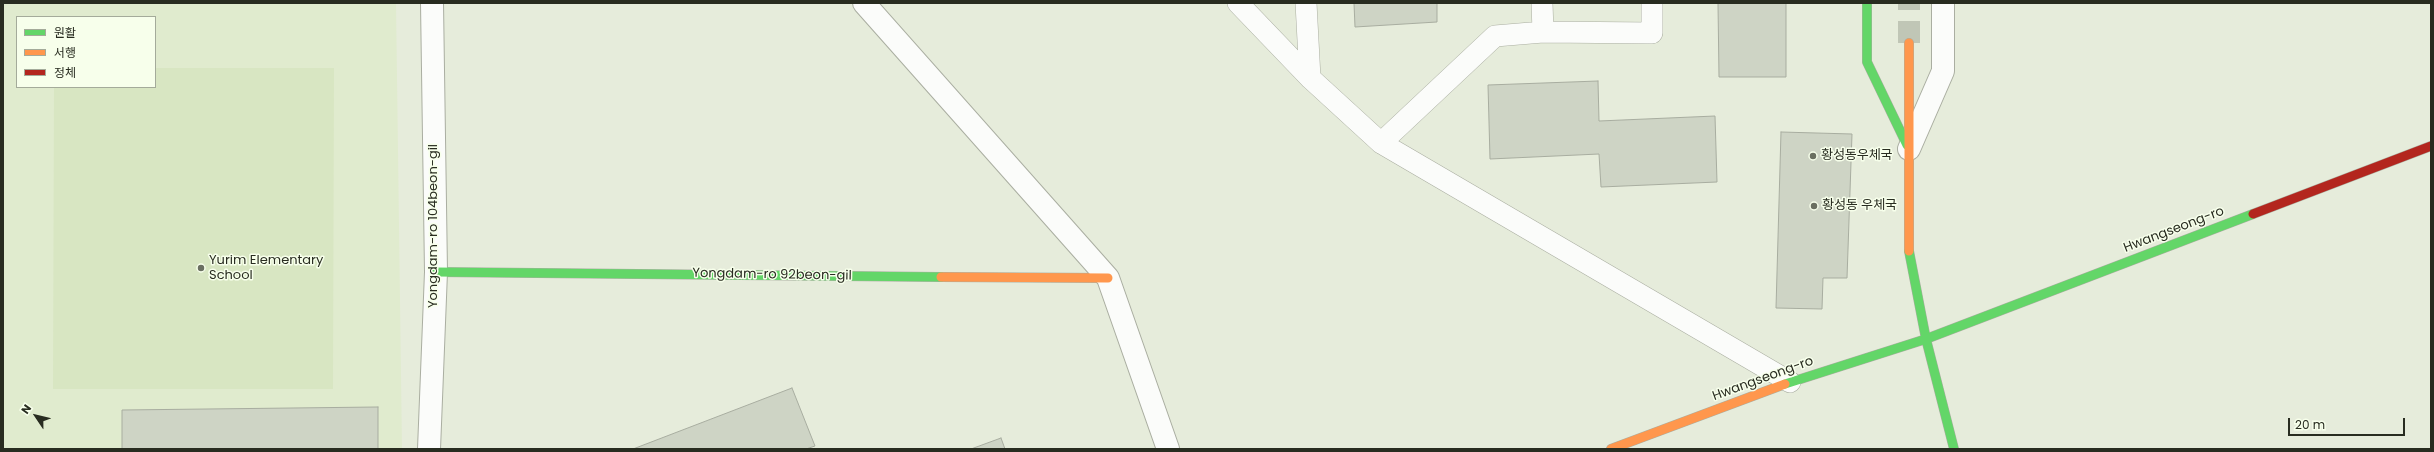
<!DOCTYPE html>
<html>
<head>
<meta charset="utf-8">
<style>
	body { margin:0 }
	#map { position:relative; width:2434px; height:452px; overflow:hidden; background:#e6ecdb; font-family:Poppins,"Noto Sans KR",sans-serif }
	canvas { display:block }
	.frame { position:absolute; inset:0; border:4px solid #282c20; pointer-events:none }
	.legend { position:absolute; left:16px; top:16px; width:140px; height:72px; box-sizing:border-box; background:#f7ffeb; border:1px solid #a4ab9a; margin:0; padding:5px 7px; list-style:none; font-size:12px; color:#282c20 }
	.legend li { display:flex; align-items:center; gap:8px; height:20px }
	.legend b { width:20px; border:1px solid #a4ab9a }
	.north { position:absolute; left:16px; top:396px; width:40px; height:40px; -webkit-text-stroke:3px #f7ffeb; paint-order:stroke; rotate:305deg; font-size:11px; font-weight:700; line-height:16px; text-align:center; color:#282c20 }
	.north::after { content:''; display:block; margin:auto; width:14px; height:18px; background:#282c20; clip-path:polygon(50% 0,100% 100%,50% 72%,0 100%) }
	.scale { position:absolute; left:2288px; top:418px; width:117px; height:18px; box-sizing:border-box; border:2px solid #282c20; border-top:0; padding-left:5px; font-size:12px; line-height:14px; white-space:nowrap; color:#282c20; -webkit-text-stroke:3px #f7ffeb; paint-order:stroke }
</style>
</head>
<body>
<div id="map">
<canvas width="2434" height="452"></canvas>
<div class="frame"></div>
<ul class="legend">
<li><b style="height:5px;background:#63d668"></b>원활</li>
<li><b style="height:5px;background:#ff974d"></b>서행</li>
<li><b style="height:5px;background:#b3261e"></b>정체</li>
</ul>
<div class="north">N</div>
<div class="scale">20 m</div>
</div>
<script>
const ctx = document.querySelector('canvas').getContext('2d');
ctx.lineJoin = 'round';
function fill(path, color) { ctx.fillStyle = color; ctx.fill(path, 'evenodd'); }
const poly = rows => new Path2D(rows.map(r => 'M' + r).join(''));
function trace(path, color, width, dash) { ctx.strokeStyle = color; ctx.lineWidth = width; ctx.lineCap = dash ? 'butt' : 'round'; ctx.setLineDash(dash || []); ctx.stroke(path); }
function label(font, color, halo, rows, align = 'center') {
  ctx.font = font + ' Poppins,"Noto Sans KR",sans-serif'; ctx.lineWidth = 3; ctx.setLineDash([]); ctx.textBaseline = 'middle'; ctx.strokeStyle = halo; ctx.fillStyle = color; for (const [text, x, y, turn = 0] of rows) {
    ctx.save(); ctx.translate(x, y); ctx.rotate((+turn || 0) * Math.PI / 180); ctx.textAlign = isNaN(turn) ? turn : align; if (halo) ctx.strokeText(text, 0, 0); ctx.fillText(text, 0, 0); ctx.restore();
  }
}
const built = poly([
	[3,3,396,3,402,449,3,449],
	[17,17,155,17,155,87,17,87]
]);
const green = poly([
	[155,68,334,68,333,389,53,389,54,87,155,87]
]);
const building = poly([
	[1354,3,1437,3,1437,22,1355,27,1354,3],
	[1718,3,1786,3,1786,77,1719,77,1718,3],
	[1598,81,1599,121,1715,116,1717,182,1601,187,1599,154,1490,159,1488,85,1598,81],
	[1781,132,1852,134,1847,278,1823,278,1822,309,1776,308,1781,132],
	[792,388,815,446,806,449,633,449,792,388],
	[378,407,378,449,122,449,122,410,378,407],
	[1001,438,1005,449,971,449,1001,438]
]);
const secondaryTunnel = poly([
	[1909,43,1909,3]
]);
const lane = poly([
	[1238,3,1310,78,1381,143,1790,382],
	[1306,3,1310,78],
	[1542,3,1543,32],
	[1381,143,1495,36,1543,32,1652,33,1652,3]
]);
const street = poly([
	[864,3,1108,278,1168,449],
	[1909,149,1943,71,1943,3],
	[429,449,436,272,432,3]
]);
const fast = poly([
	[1867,3,1867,62,1907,145],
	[1909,251,1926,339,1954,449],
	[436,272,941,277],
	[1785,384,1926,339,2253,214]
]);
const slow = poly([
	[1909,43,1909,251],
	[941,277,1108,278],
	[1611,449,1785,384]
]);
const jam = poly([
	[2253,214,2431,146]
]);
const markers = [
	[1813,156,4,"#6a6f61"],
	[1814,206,4,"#6a6f61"],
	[201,268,4,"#6a6f61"]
];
const poiNames = [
	["황성동우체국",1821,156],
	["황성동 우체국",1822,206],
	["Yurim Elementary",209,261],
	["School",209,276]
];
const streetNames = [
	["Yongdam-ro 104beon-gil",434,226,-90],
	["Hwangseong-ro",2174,230,-21],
	["Yongdam-ro 92beon-gil",772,275,1],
	["Hwangseong-ro",1763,379,-20]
];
fill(built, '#e0ebce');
fill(green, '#d8e6c2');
fill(building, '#ced4c5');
trace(building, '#a8ada0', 1);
trace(secondaryTunnel, '#c0c6b6', 22, [22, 11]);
trace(lane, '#aaaea1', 22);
trace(street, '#aaaea1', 24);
trace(fast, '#aaaea1', 10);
trace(slow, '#aaaea1', 10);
trace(jam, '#aaaea1', 10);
trace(lane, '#fbfcfa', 21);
trace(street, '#fbfcfa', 22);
trace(fast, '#63d668', 9);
trace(slow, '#ff974d', 9);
trace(jam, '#b3261e', 9);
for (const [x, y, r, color] of markers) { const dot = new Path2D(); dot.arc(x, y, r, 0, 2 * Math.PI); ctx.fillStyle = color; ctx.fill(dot); trace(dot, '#f7ffeb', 1.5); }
label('13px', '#282c20', '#f7ffeb', poiNames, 'left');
label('13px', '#282c20', '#f7ffeb', streetNames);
</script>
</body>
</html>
